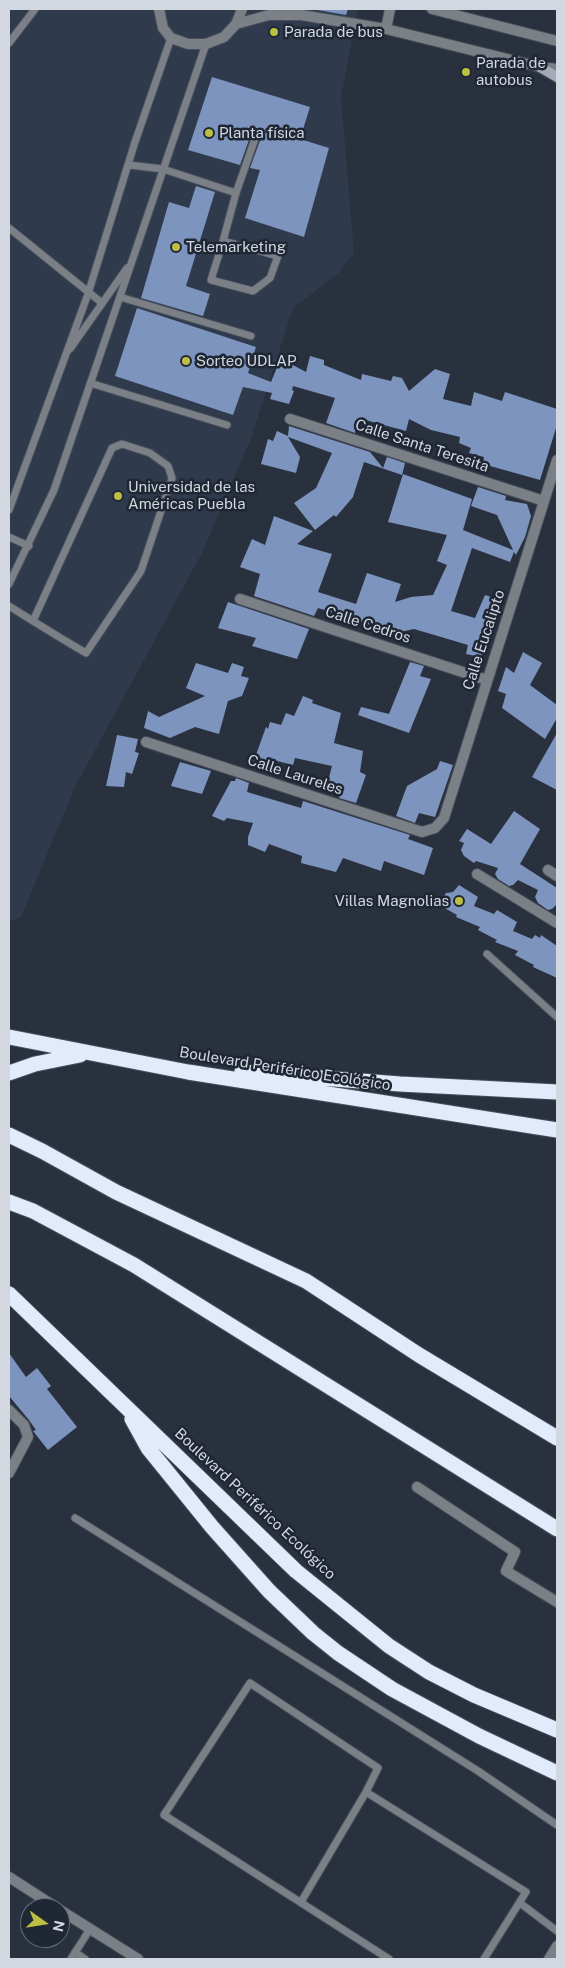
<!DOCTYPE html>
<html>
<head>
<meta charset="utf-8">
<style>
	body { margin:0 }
	#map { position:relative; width:566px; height:1968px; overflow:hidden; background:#2a313e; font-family:"Public Sans",sans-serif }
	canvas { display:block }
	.frame { position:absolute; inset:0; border:10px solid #d2d7e0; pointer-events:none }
	.north { position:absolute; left:20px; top:1898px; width:50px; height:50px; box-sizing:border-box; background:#202734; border:1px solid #676d79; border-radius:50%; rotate:103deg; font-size:14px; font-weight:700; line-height:20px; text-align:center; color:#d2d7e0 }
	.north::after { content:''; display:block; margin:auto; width:18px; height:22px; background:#bcbf44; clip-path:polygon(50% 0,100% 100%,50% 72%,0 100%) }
</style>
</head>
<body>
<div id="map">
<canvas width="566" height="1968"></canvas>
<div class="frame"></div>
<div class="north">N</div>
</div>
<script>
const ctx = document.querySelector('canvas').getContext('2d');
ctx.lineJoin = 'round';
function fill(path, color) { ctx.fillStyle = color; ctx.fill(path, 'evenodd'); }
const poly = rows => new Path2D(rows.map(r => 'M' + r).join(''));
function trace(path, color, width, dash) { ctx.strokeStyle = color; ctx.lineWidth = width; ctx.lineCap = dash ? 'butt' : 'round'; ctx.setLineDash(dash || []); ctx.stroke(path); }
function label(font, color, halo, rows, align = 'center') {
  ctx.font = font + ' "Public Sans",sans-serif'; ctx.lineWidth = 5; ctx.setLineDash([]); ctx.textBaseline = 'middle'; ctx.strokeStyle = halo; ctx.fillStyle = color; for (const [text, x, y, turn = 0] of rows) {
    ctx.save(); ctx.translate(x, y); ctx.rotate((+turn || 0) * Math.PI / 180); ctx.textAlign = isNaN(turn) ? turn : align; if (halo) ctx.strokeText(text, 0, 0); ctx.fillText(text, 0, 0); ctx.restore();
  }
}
const built = poly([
	[9,9,358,9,341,96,354,253,339,273,293,308,251,438,202,553,75,787,21,917,9,921]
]);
const building = poly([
	[312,9,348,9,346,15],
	[212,77,310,107,300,139,329,148,304,237,245,218,260,170,250,168,261,138,260,132,256,131,251,134,240,165,188,150],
	[196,186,215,192,186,286,210,294,203,316,141,298,169,202,189,208],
	[137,308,256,347,248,373,271,382,278,365,286,369,289,363,306,372,310,356,324,360,324,365,361,380,362,374,391,381,393,376,402,378,409,391,435,369,450,374,443,399,471,406,474,392,502,401,505,392,557,409,557,425,540,480,483,464,484,457,469,453,471,448,459,443,460,437,431,430,409,419,406,431,358,418,355,433,326,423,335,398,293,386,292,390,294,391,289,404,270,399,272,393,243,387,233,415,115,376],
	[289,426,370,452,383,468,387,457,405,463,402,475,364,462,353,497,336,517,334,515,315,530,294,503,316,488,332,453,288,437,300,457,296,473,261,464,268,439,273,441,277,431,288,436],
	[403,474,472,499,463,530,513,550,497,515,471,506,478,487,506,496,505,500,527,504,531,516,525,537,516,555,514,552,510,562,472,548,451,611,475,618,485,595,497,599,481,657,466,654,468,645,414,629,395,633,318,608,314,616,254,596,260,574,240,567,252,539,265,545,274,516,313,531,297,544,332,554,318,592,356,604,367,573,401,584,395,602,411,597,433,595,447,565,437,561,447,535,388,522],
	[228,602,309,629,297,659,252,646,256,638,218,628],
	[523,652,542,663,530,685,557,705,557,718,545,739,502,708,506,694,498,691,506,667,514,673],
	[410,662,424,666,420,676,431,679,409,733,358,715,361,707,389,714],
	[196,663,228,673,232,663,244,667,241,676,249,678,242,696,228,701,219,734,195,727,170,738,144,728,148,711,159,717,205,696,186,688],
	[303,696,313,700,312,703,341,713,334,743,363,751,360,772,366,775,356,803,339,798,342,786,328,781,332,766,295,758,293,765,269,759,264,768,253,763,266,727,268,729,270,722,281,725,286,713,294,716],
	[557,733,557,790,532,777],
	[117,735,138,739,135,752,139,753,132,774,126,772,124,787,106,786],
	[440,761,453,765,435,817,419,813,415,823,396,816,407,786,437,769],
	[180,762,211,771,202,794,171,786],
	[236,778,249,783,247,792,301,808,303,801,410,835,408,839,433,848,424,875,384,861,381,871,343,858,336,872,301,863,302,856,269,844,265,852,248,845,248,837,253,823,227,818,224,821,212,816,231,781,235,781],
	[514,811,540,829,520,864,557,888,557,904,552,909,548,910,538,903,535,897,538,890,518,880,513,885,509,886,498,879,495,874,498,868,476,861,474,863,464,856,461,850,464,843,459,841,467,829,491,844],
	[459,885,478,897,474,906,494,914,497,910,517,922,513,931,532,939,535,935,540,938,541,935,557,946,557,978,533,967,534,965,515,955,518,951,495,942,497,940,478,930,480,927,456,917,457,915,439,905,446,893,453,892],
	[9,1353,26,1377,37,1368,51,1386,47,1389,77,1427,48,1450,33,1431,36,1430,29,1420,9,1396]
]);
const lane = poly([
	[9,43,35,9],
	[129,165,163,169,236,193,256,136],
	[9,228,102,303],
	[223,241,278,256,270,278,253,291,211,280,223,241,236,193],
	[120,297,251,336],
	[70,349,127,268],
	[90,383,227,425],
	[9,510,88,294,135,142,171,38],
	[9,537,29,546],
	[9,584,54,490,206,44],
	[9,606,33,621,64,640,86,653,141,571,172,478,168,466,150,453,122,444,112,448,33,621],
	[487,954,557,1017],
	[75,1518,478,1771,557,1825],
	[366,1792,526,1892,484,1959],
	[301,1902,366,1792,378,1768,250,1683,164,1815,389,1959],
	[520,1903,557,1931],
	[75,1952,85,1959],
	[71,1959,90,1929]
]);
const street = poly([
	[159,9,163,28,171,38,188,44,206,44,224,37,236,24,242,9],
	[432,9,557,41],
	[236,24,269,15,301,15,386,29,540,67,557,69],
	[386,29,390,9],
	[290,419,544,501],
	[240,599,487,680],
	[146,742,422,832,435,828,444,818,557,460],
	[548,870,557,876],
	[477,874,557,923],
	[9,1410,24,1425,28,1437,9,1473],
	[417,1487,515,1552,506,1571,557,1602],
	[9,1877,57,1908],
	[60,1910,138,1959],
	[549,1959,557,1946]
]);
const secondary = poly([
	[540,67,557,77]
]);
const highway = poly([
	[9,1037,188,1072,557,1130],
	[242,1072,400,1084,557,1092],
	[9,1073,35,1064,80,1055],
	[9,1135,42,1151,116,1192,306,1281,419,1355,557,1438],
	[9,1202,33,1211,134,1265,557,1529],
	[9,1294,296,1571,389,1646,429,1672,474,1695,557,1730],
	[132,1419,148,1448,212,1527,269,1591,313,1633,338,1653,392,1689,479,1736,557,1773]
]);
const markers = [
	[274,32,5,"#bcbf44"],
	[466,72,5,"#bcbf44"],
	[209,133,5,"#bcbf44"],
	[176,247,5,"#bcbf44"],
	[186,361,5,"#bcbf44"],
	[118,496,5,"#bcbf44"],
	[459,901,5,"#bcbf44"]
];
const poiNames = [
	["Parada de bus",284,32],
	["Parada de",476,63],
	["autobus",476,80],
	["Planta física",219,133],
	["Telemarketing",186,247],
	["Sorteo UDLAP",196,361],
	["Universidad de las",128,487],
	["Américas Puebla",128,504],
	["Villas Magnolias",449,901,"right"]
];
const streetNames = [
	["Calle Santa Teresita",422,446,18],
	["Calle Cedros",368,625,18],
	["Calle Eucalipto",484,640,-72],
	["Calle Laureles",295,775,18],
	["Boulevard Periférico Ecológico",285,1069,9],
	["Boulevard Periférico Ecológico",255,1504,43]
];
fill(built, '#2f3a4d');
fill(building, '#7c94be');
trace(lane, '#484f5b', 9);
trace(street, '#484f5b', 12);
trace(secondary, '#484f5b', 12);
trace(highway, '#484f5b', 17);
trace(lane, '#7b7f86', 7);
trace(street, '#7b7f86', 10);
trace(secondary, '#a4abb6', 10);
trace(highway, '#e1ebfc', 15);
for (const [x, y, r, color] of markers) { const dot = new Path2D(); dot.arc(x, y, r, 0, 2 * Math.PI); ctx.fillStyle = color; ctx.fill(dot); trace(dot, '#202734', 2); }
label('15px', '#d2d7e0', '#202734', poiNames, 'left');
label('15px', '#d2d7e0', '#202734', streetNames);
</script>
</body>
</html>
